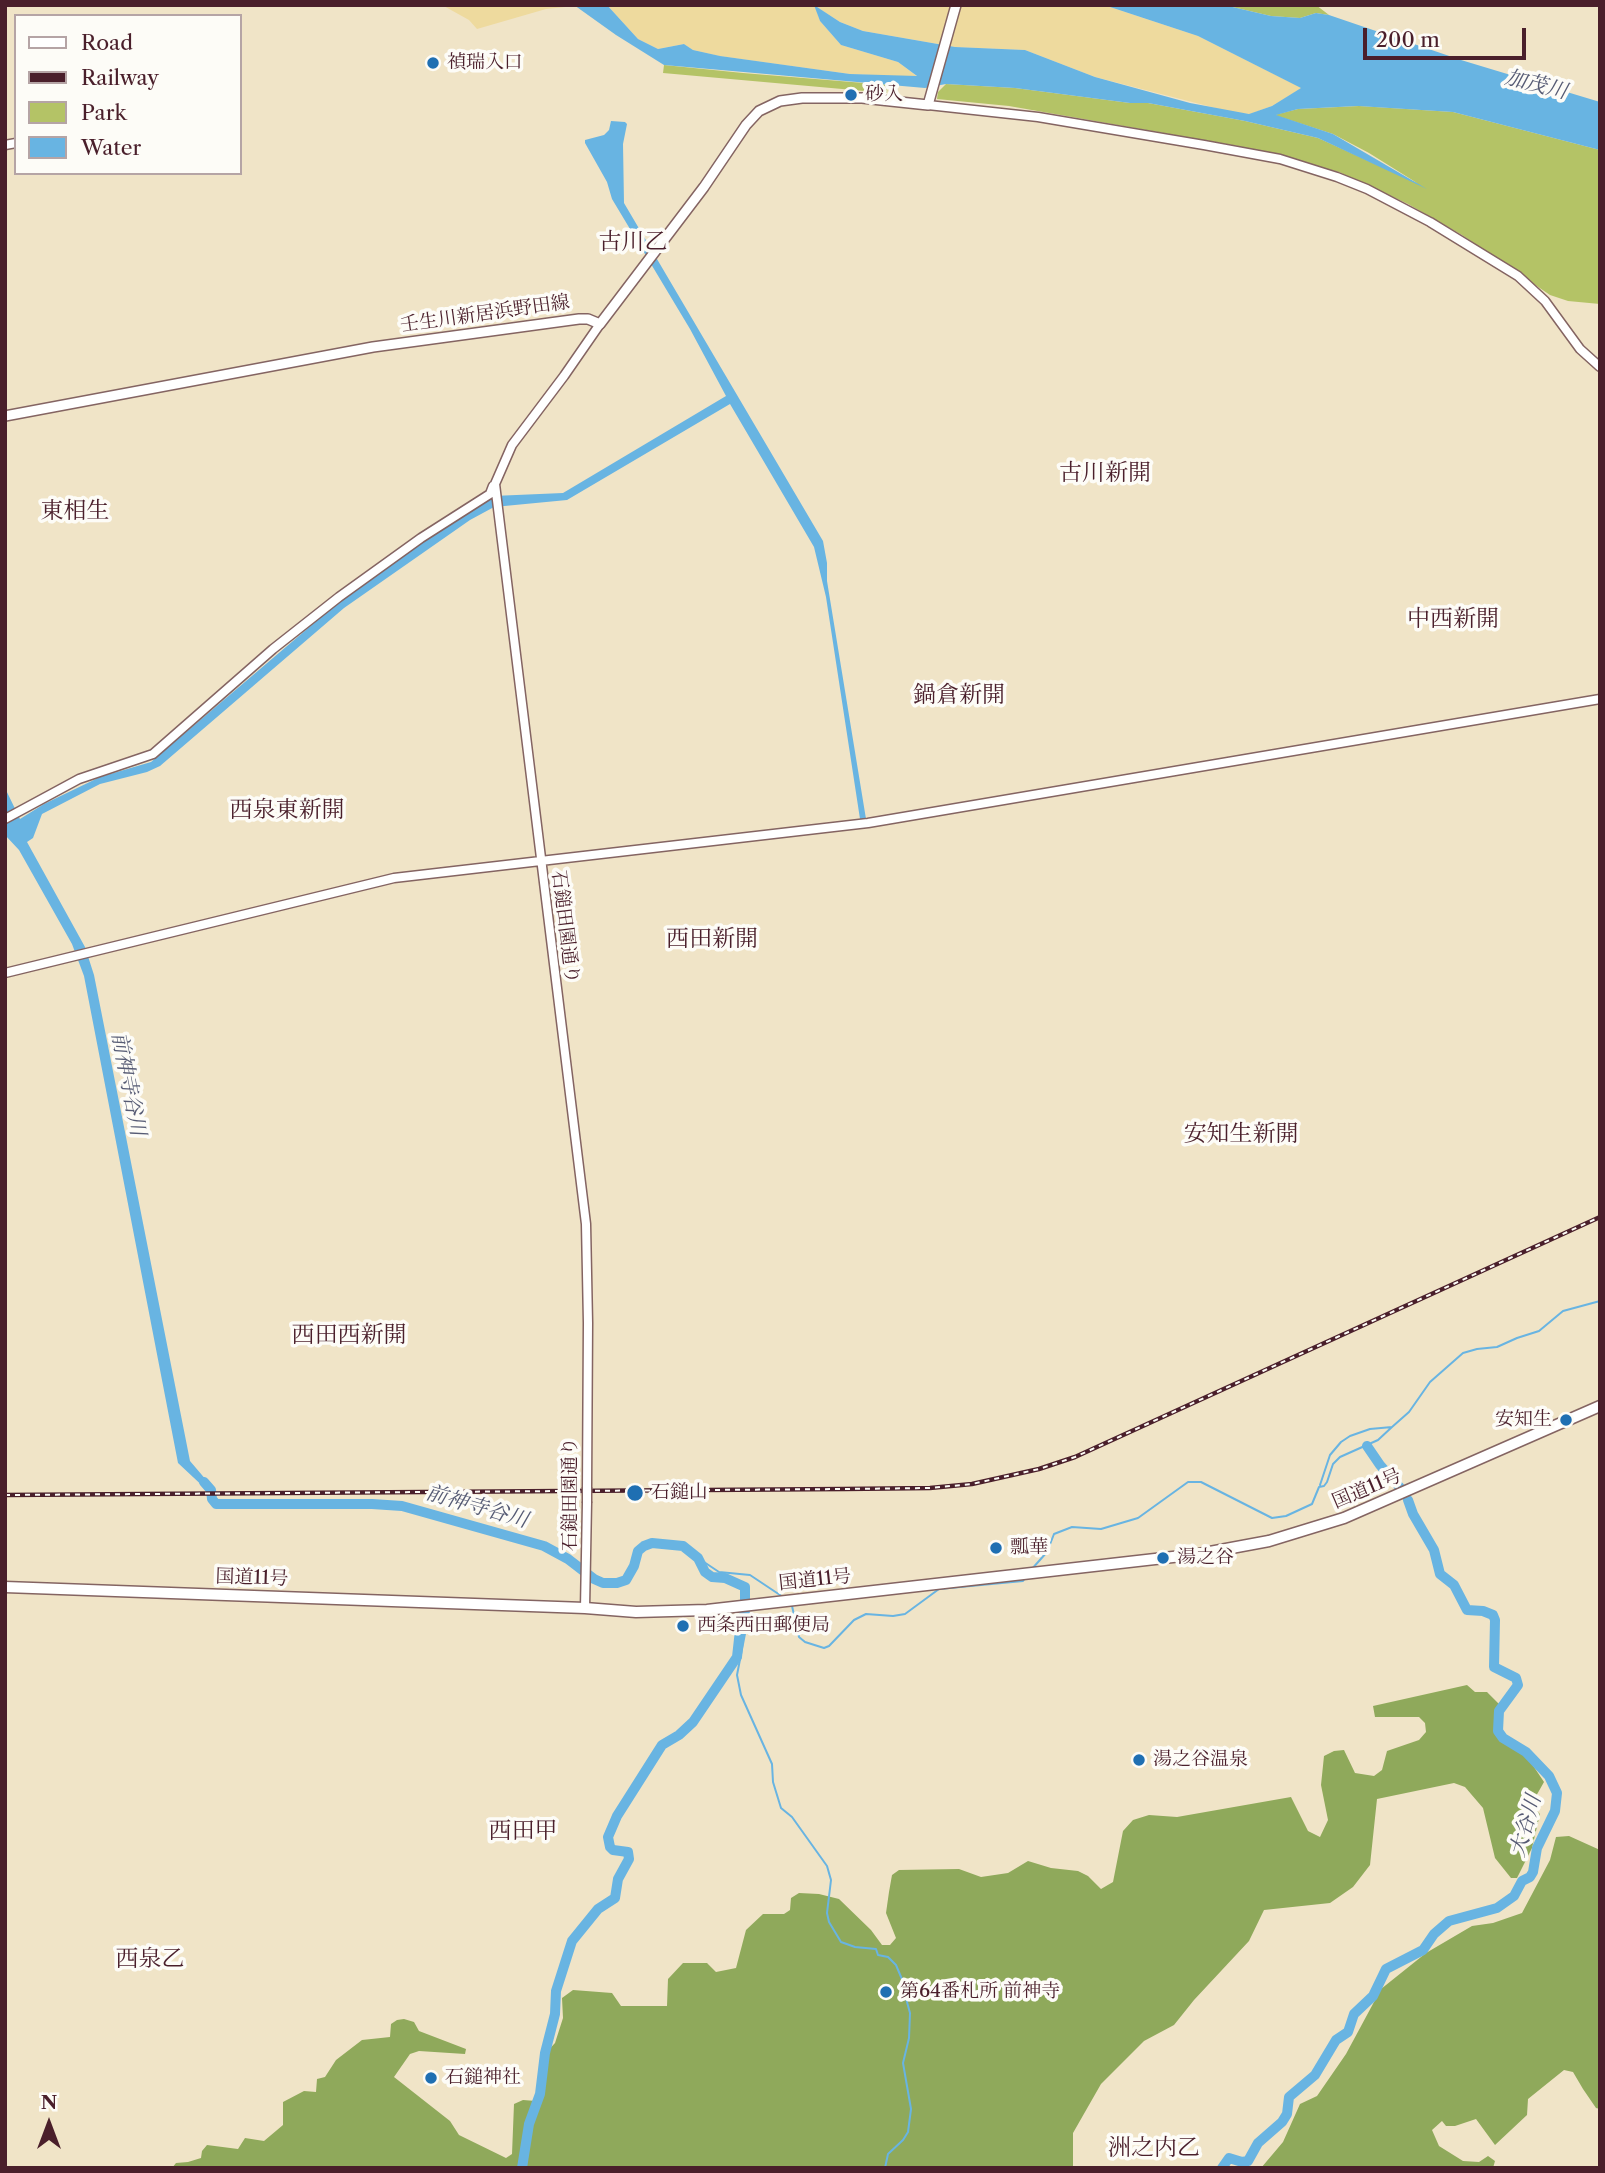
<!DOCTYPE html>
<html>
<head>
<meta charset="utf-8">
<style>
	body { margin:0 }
	#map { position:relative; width:1605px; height:2173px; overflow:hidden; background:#f0e4c7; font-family:"Libre Caslon Text",serif }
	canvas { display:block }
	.frame { position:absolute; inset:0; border:7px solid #4a1f2b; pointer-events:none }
	.legend { position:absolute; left:14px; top:14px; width:228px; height:161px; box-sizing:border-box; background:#fdfcf7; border:2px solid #b5a4a5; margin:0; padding:9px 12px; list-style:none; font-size:21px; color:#4a1f2b }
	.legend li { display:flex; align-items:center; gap:14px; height:35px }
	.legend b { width:35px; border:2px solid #b5a4a5 }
	.north { position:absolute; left:14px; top:2089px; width:70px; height:70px; -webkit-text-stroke:5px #fdfcf7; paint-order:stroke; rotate:0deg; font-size:19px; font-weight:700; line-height:28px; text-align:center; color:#4a1f2b }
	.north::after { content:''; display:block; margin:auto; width:24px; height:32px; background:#4a1f2b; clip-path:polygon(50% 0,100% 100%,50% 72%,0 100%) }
	.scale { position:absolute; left:1363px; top:28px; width:163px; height:32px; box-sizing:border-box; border:4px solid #4a1f2b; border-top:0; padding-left:9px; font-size:21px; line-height:24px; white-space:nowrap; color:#4a1f2b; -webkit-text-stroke:5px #fdfcf7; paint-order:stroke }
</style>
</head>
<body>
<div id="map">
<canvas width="1605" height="2173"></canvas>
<div class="frame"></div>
<ul class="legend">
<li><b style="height:9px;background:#fff"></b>Road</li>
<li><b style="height:9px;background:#4a1f2b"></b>Railway</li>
<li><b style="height:19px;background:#b4c366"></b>Park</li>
<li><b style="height:19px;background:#68b4e2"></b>Water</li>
</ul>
<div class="north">N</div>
<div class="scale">200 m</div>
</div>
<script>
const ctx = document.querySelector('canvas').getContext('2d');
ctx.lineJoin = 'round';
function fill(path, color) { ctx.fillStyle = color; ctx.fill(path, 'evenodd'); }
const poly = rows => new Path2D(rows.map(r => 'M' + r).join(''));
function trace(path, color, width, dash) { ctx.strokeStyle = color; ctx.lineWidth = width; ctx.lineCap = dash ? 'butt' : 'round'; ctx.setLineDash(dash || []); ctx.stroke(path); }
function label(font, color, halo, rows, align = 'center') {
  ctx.font = font + ' "Libre Caslon Text","Noto Serif JP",serif'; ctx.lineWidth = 7; ctx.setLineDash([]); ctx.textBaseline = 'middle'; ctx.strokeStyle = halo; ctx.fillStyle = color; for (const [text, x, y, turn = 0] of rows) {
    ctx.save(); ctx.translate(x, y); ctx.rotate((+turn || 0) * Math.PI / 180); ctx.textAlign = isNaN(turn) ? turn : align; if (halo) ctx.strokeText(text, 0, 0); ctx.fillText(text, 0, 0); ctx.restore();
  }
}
const green = poly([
	[1224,5,1316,5,1329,15,1316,13,1300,18,1271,16],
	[664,65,743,73,888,85,887,93,663,73],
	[946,84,1015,88,1130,103,1148,103,1245,121,1318,138,1417,183,1369,153,1333,134,1274,115,1298,109,1359,106,1453,112,1600,150,1600,304,1568,301,1550,295,1462,235,1408,204,1339,172,1238,146,1009,106,937,99,938,92]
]);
const forest = poly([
	[1467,1685,1475,1692,1487,1692,1499,1704,1495,1716,1494,1731,1500,1739,1526,1755,1544,1782,1531,1805,1540,1814,1532,1848,1517,1878,1511,1878,1495,1858,1483,1808,1465,1787,1454,1783,1377,1799,1370,1865,1353,1887,1330,1903,1264,1910,1249,1941,1194,2000,1174,2025,1144,2041,1101,2084,1073,2133,1073,2168,172,2168,176,2163,188,2162,201,2158,202,2151,207,2145,238,2149,245,2138,264,2141,283,2125,283,2102,304,2091,316,2092,317,2079,325,2077,336,2060,362,2040,390,2037,391,2024,397,2020,404,2019,414,2022,419,2031,466,2049,465,2054,419,2051,410,2054,394,2077,450,2121,459,2135,506,2158,512,2154,514,2104,523,2100,536,2101,543,2056,555,2043,563,2018,562,1998,573,1990,612,1993,621,2006,667,2006,668,1979,683,1963,707,1963,716,1972,736,1968,746,1930,763,1914,784,1914,790,1910,791,1898,799,1893,819,1894,839,1899,871,1930,882,1945,890,1945,896,1938,886,1913,889,1892,892,1875,899,1870,959,1869,981,1877,1008,1873,1028,1861,1051,1868,1078,1871,1088,1876,1101,1889,1113,1882,1123,1831,1133,1820,1149,1815,1177,1817,1291,1797,1308,1831,1320,1837,1328,1820,1321,1785,1324,1756,1334,1751,1344,1750,1355,1773,1374,1776,1382,1770,1387,1751,1419,1740,1426,1732,1425,1723,1419,1717,1375,1717,1373,1706],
	[1569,1836,1600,1850,1600,2109,1596,2108,1583,2089,1573,2072,1564,2070,1528,2099,1527,2115,1495,2145,1476,2119,1455,2126,1446,2126,1442,2121,1432,2130,1439,2146,1463,2161,1479,2162,1488,2156,1495,2161,1493,2168,1336,2168,1333,2166,1330,2168,1261,2168,1283,2142,1300,2104,1317,2096,1346,2054,1381,1989,1426,1953,1472,1926,1493,1923,1522,1913,1550,1860,1556,1837]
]);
const sand = poly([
	[442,5,574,5,575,6,546,9,477,29,469,20],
	[607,5,1104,5,1198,36,1302,88,1272,106,1250,114,1231,112,1095,77,1025,50,955,47,863,31,840,22,815,6,820,21,841,45,898,62,918,77,850,74,719,56,693,50,684,44,658,49,638,39]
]);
const water = poly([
	[574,5,607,5,638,39,658,49,684,44,693,50,720,56,850,74,917,76,898,62,841,45,820,21,814,5,840,22,863,31,955,47,1025,50,1095,77,1190,103,1249,114,1272,106,1301,88,1198,36,1104,5,1224,5,1271,16,1300,18,1316,13,1329,15,1461,60,1600,102,1600,150,1453,112,1358,106,1298,109,1276,115,1333,134,1427,189,1318,138,1245,121,1148,103,1130,103,1015,88,946,84,925,88,664,65,616,35],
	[611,121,625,122,627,124,623,144,624,203,823,541,827,563,827,581,866,819,860,819,826,597,814,547,730,404,567,500,494,507,470,520,344,608,160,766,147,772,100,784,42,814,33,838,27,842,85,947,94,975,190,1461,213,1488,214,1492,209,1492,178,1463,84,976,72,944,19,850,5,835,5,788,20,819,44,804,100,777,151,762,334,606,426,540,493,496,563,493,726,396,690,329,612,199,607,182,585,143,585,140,604,135,609,130]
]);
const stream = poly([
	[1320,1485,1330,1455,1341,1442,1350,1436,1370,1429,1392,1427,1409,1412,1430,1382,1463,1353,1477,1349,1497,1347,1517,1338,1539,1331,1563,1311,1600,1301],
	[698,1558,719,1572,750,1575,783,1597],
	[1031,1570,1047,1552,1054,1534,1072,1527,1101,1529,1138,1518,1188,1482,1201,1482,1272,1518,1286,1516,1312,1504,1319,1487,1324,1486,1327,1482,1333,1464,1340,1457,1378,1440,1392,1427],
	[792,1606,799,1637,805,1642,824,1648,829,1646,854,1620,866,1614,893,1616,905,1614,939,1589,1023,1581,1026,1577],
	[745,1611,749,1613,737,1675,741,1695,772,1764,773,1782,781,1808,792,1817,827,1866,831,1880,827,1913,829,1922,841,1942,855,1947,876,1949,878,1955,888,1957,896,1965,904,1984,904,1991,910,2013,909,2038,903,2063,911,2109,908,2132,903,2140,888,2154,885,2168]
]);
const river = poly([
	[1367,1446,1380,1465,1403,1491],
	[204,1482,211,1490,212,1499,216,1504,372,1504,402,1506,544,1546,568,1559,594,1579,603,1583,617,1583,626,1580,634,1566,638,1551,644,1546,652,1543,683,1546,698,1558,705,1572,712,1577,725,1578,745,1587,745,1611,740,1630,737,1657,693,1722,679,1735,662,1745,617,1816,608,1837,610,1847,613,1850,628,1852,629,1859,618,1879,615,1898,598,1909,572,1941,556,1991,555,2014,545,2053,540,2094,529,2124,522,2168],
	[1222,2168,1229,2158,1242,2162,1248,2161,1258,2143,1282,2122,1287,2114,1289,2097,1315,2075,1336,2040,1348,2032,1354,2014,1373,1996,1386,1969,1423,1950,1434,1934,1449,1921,1497,1908,1514,1896,1522,1881,1530,1877,1533,1872,1537,1848,1555,1811,1557,1793,1549,1776,1526,1752,1503,1738,1498,1731,1499,1711,1518,1685,1516,1678,1494,1667,1495,1620,1493,1615,1483,1611,1467,1610,1454,1585,1440,1574,1434,1550,1413,1514,1408,1500]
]);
const secondary = poly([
	[928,105,1038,117,1204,145,1280,159,1337,177,1367,189,1430,222,1518,276,1545,301,1580,349,1600,367],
	[5,145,16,143],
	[5,819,79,779,153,754,273,649,339,597,421,538,490,494,493,486],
	[5,973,394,878,868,823,1600,699],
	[587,1487,588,1323,586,1224,495,484,512,445,564,376,600,324],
	[585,1608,587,1503]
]);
const primary = poly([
	[5,416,373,347,579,319,588,319,600,324,704,187,746,125,759,111,780,101,802,98,862,98,928,105,956,5]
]);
const highway = poly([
	[5,1587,585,1608,636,1612,707,1610,1199,1554,1269,1541,1344,1518,1600,1406]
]);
const rail = poly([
	[5,1495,844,1489,930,1488,972,1484,1039,1469,1075,1457,1600,1217]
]);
const secondaryBridge = poly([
	[587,1487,587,1503]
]);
const markers = [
	[433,63,7,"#1f6fb2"],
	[851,95,7,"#1f6fb2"],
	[1566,1420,7,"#1f6fb2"],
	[635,1493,9,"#1f6fb2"],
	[996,1548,7,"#1f6fb2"],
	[1163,1558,7,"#1f6fb2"],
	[683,1626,7,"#1f6fb2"],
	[1139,1760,7,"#1f6fb2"],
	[886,1992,7,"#1f6fb2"],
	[431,2078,7,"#1f6fb2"]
];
const poiNames = [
	["禎瑞入口",447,63],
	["砂入",865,95],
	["安知生",1552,1420,"right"],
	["石鎚山",651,1493],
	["瓢華",1010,1548],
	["湯之谷",1177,1558],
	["西条西田郵便局",697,1626],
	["湯之谷温泉",1153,1760],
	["第64番札所 前神寺",900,1992],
	["石鎚神社",445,2078]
];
const streetNames = [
	["壬生川新居浜野田線",485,314,-8],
	["石鎚田園通り",565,927,83],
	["国道11号",1367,1489,-23],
	["石鎚田園通り",571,1494,-90],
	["国道11号",252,1578,2],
	["国道11号",815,1580,-6]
];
const waterNames = [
	["加茂川",1536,85,14],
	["前神寺谷川",128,1084,79],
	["前神寺谷川",477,1507,16],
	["大谷川",1526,1826,-74]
];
const quarterNames = [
	["古川乙",633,242],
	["古川新開",1105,473],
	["東相生",75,511],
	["中西新開",1453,619],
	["鍋倉新開",959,695],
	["西泉東新開",287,810],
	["西田新開",712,939],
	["安知生新開",1241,1134],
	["西田西新開",349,1335],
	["西田甲",523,1831],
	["西泉乙",150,1959],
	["洲之内乙",1154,2148]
];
fill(green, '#b4c366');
fill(forest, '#8fa95b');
fill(sand, '#eeda9e');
fill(water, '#68b4e2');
trace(stream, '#68b4e2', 2);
trace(river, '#68b4e2', 10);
trace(secondary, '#846462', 11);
trace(primary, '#846462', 12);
trace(highway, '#846462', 13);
trace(secondary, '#fff', 8);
trace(primary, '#fff', 9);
trace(highway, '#fff', 10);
trace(rail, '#4a1f2b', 4.5);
trace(rail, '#fdfcf7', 2, [5]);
trace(secondaryBridge, '#846462', 11, []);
trace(secondaryBridge, '#fff', 8);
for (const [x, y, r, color] of markers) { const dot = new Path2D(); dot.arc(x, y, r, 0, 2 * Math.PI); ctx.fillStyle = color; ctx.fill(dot); trace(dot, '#fdfcf7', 2.5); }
label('19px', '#4a1f2b', '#fdfcf7', poiNames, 'left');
label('19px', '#4a1f2b', '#fdfcf7', streetNames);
label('italic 21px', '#565b74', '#fdfcf7', waterNames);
label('23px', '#4a1f2b', '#fdfcf7', quarterNames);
</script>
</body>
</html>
